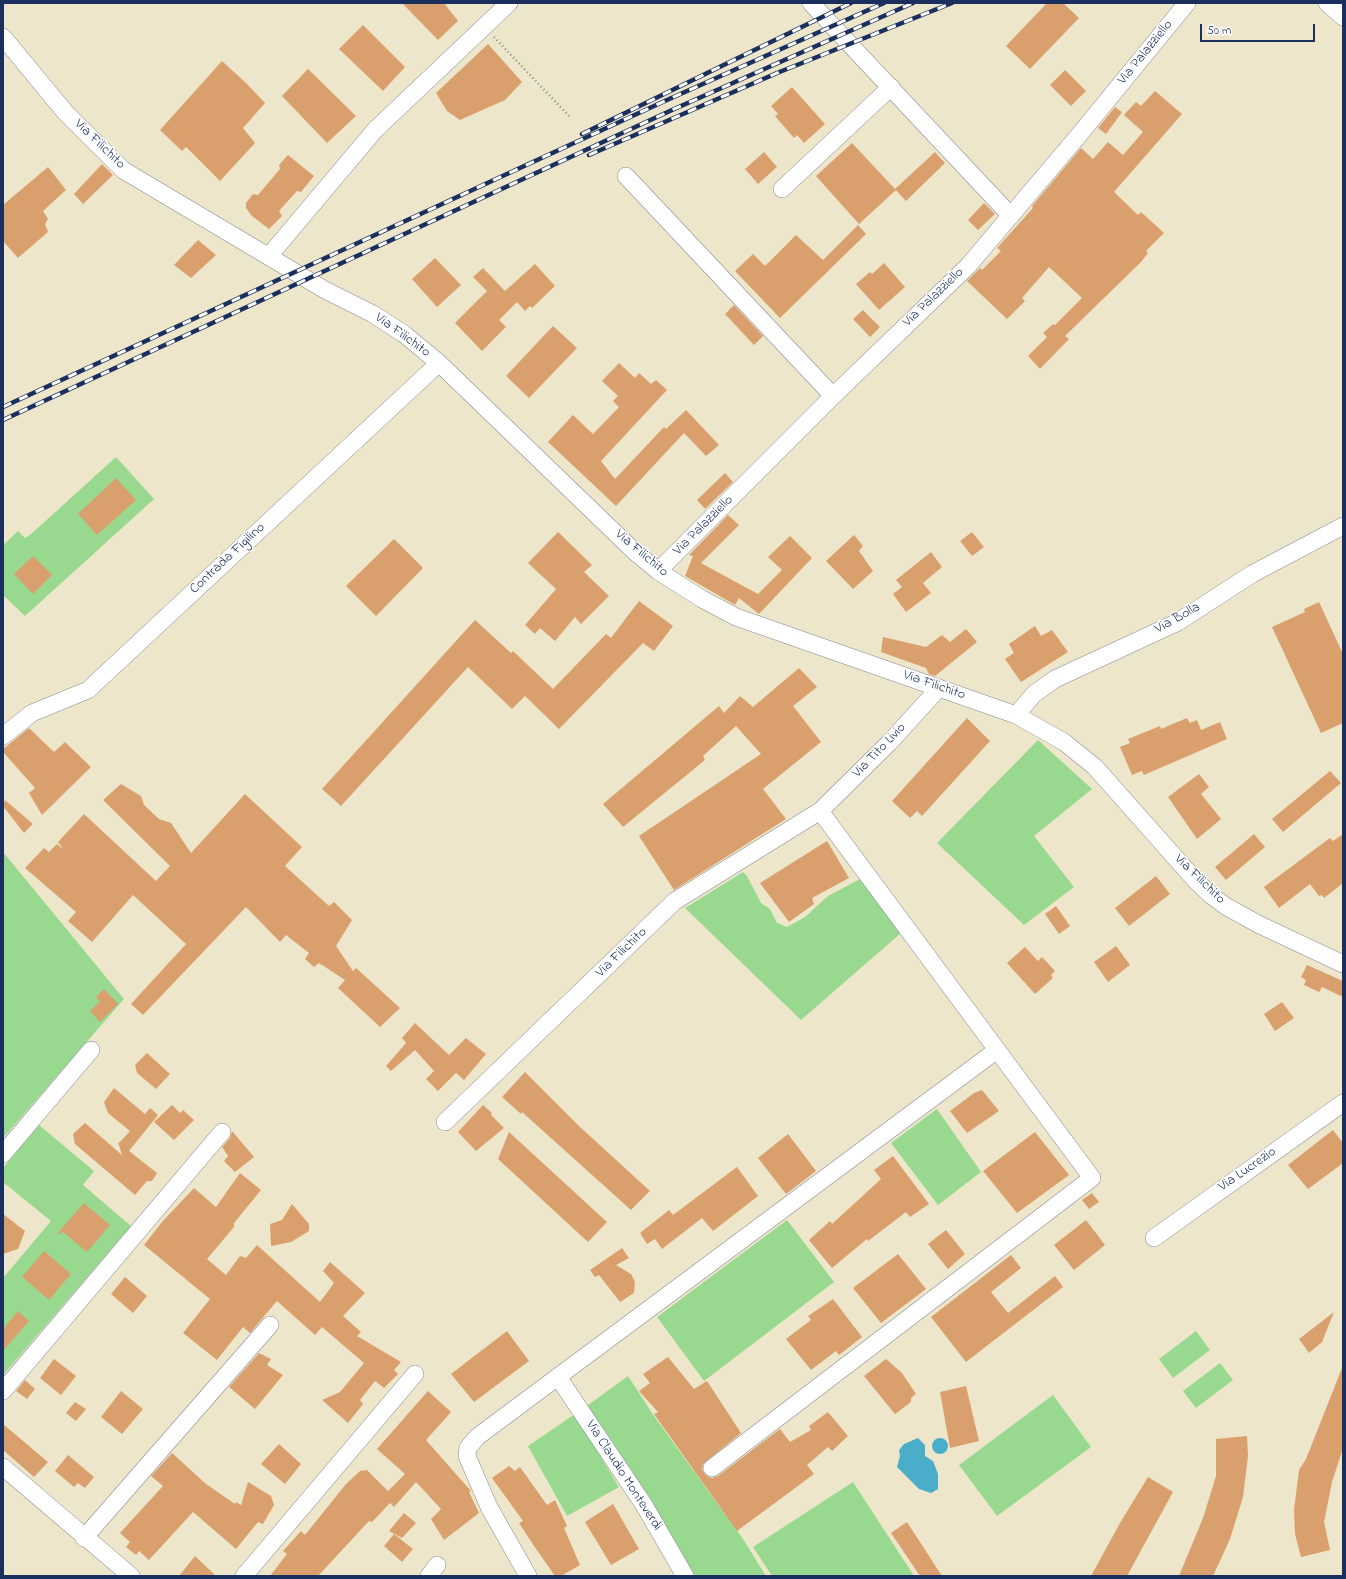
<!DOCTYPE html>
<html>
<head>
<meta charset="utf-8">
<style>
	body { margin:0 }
	#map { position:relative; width:1346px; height:1579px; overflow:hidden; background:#eee6ca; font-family:"Indie Flower",sans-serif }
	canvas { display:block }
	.frame { position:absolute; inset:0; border:4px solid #1b2f5e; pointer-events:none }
	.scale { position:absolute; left:1200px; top:24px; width:115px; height:18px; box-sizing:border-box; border:2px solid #1b2f5e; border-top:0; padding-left:5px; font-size:12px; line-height:14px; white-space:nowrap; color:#1b2f5e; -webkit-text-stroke:3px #fff; paint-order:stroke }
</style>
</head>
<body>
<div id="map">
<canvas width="1346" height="1579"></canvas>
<div class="frame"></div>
<div class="scale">50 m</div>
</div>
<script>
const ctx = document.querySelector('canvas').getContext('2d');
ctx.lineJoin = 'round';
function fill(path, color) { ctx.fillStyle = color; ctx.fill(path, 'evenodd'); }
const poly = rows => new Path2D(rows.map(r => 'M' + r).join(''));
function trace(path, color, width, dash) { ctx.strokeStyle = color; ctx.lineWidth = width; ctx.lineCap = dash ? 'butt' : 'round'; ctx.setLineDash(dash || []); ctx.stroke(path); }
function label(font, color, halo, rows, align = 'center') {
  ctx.font = font + ' "Indie Flower",sans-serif'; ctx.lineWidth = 3; ctx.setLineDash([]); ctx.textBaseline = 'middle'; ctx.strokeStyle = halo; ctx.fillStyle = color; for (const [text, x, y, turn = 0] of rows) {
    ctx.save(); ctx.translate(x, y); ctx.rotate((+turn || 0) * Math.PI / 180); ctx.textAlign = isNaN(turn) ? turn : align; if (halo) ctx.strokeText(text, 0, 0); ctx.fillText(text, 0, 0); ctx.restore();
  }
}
const green = poly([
	[116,457,154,499,25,616,3,595,3,545,18,531,25,538,30,535],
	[1038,740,1092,789,1034,836,1074,887,1024,925,937,843],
	[3,852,124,999,3,1138],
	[743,872,747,876,761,903,770,909,777,923,787,927,805,917,828,896,860,879,901,933,801,1020,685,908],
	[937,1109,981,1172,938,1205,891,1143],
	[39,1125,94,1171,83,1185,131,1226,3,1375,3,1278,51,1221,3,1182,3,1168],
	[787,1220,834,1282,704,1381,657,1317],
	[1196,1331,1210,1350,1173,1378,1159,1359],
	[1220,1363,1233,1380,1196,1408,1183,1391],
	[628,1376,654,1416,743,1539,766,1576,695,1576,651,1501,584,1408],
	[1053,1395,1091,1447,997,1516,959,1465],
	[575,1414,619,1487,567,1516,528,1446],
	[853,1482,914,1576,772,1576,753,1547]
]);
const water = poly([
	[918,1438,925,1445,925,1456,933,1461,938,1474,938,1489,931,1493,919,1489,897,1467,900,1456,899,1450,904,1444],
	'932 1446a8 8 0 1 1 16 0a8 8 0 1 1-16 0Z'
]);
const building = poly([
	[402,3,444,3,458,21,438,40],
	[1047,3,1063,3,1079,18,1030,69,1006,46],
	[363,25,405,67,383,91,339,49],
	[488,44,522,82,505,100,460,120,447,111,436,93],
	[222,61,247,84,265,103,243,128,255,143,220,181,186,147,182,151,160,130],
	[308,69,356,116,327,143,282,96],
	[1065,70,1086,91,1071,106,1050,85],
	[792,87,825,124,804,143,797,135,794,138,775,116,778,114,771,106],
	[1155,91,1182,114,1114,192,1138,215,1141,212,1164,233,1146,251,1148,253,1141,262,1065,336,1069,339,1040,369,1028,356,1047,337,1043,333,1053,324,1055,325,1082,298,1049,267,1022,298,1025,301,1007,319,967,281,980,268,982,270,1001,251,997,248,1033,208,1032,206,1081,148,1093,159,1108,142,1123,155,1143,132,1124,115,1136,102,1141,106],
	[1115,107,1122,112,1106,134,1098,128],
	[852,143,896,190,859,224,816,176],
	[764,152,777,167,758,184,745,169],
	[935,152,945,163,906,201,895,189],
	[288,155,314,176,301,192,297,191,279,211,282,216,269,229,252,216,246,208,246,203,253,194,258,195,280,169,279,165],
	[102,164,113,175,83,204,74,194],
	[48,167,66,190,43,211,48,219,45,224,48,232,18,258,3,241,3,205],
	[984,203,995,214,978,230,968,220],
	[858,225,866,234,780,318,735,271,753,254,765,266,796,235,823,260],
	[198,240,216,255,191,278,174,265],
	[435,258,461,285,437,307,412,279],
	[884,263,905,287,879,310,856,284,870,272,872,274],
	[535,264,555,286,532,308,530,306,525,311,517,302,499,320,506,327,482,351,455,323,487,291,473,277,483,268,505,291],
	[734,305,763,336,754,345,725,314],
	[863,310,880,327,870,337,853,319],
	[553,326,577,348,529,398,506,376],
	[619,363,635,378,639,373,651,384,656,380,667,390,601,461,615,479,664,427,666,429,686,410,719,445,706,456,684,433,616,506,548,442,573,415,593,434,619,407,613,401,618,396,602,381],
	[725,473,733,482,705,509,697,500],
	[116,478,136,500,97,535,78,514],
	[728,515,739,525,701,563,758,594,782,570,768,557,790,536,812,558,759,614,739,598,735,605,685,576,693,556,689,555],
	[558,532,592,565,584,572,609,596,581,624,575,617,555,641,540,628,535,634,525,625,556,589,528,563],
	[972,532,984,547,972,556,960,541],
	[854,535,863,546,859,551,873,571,853,589,826,561],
	[394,539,423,568,376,616,346,586],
	[931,552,942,567,923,583,931,593,906,612,893,594,902,587,896,580],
	[33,556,52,575,33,594,14,574],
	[639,601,673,626,654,651,643,643,559,729,525,696,512,709,468,667,341,806,322,789,475,620,511,653,513,651,553,689,606,634,611,638],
	[1319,602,1343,654,1343,723,1321,733,1272,627,1305,612,1304,609],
	[1035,626,1041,636,1052,630,1068,652,1021,682,1005,659,1014,653,1009,644],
	[966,629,977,642,935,676,929,674,926,668,881,652,883,637,926,647,942,635,950,642],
	[799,668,817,687,793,706,821,742,763,789,786,819,674,890,639,836,761,754,736,726,703,756,705,760,623,827,603,804,719,706,724,713,740,696,753,707],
	[967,718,990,741,922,816,917,811,910,818,892,801],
	[1187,718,1190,723,1197,720,1201,730,1220,722,1227,739,1144,775,1142,771,1132,775,1120,747,1130,743,1128,739,1160,726,1161,729],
	[29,728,54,752,65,742,91,767,42,815,29,793,35,788,3,752,3,749,8,745],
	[1330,771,1341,783,1283,832,1272,819],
	[1199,774,1209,787,1201,794,1221,819,1197,839,1168,797],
	[121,784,141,796,144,805,159,819,171,823,191,853,245,794,302,847,285,866,329,906,334,902,352,920,336,946,353,971,356,968,400,1008,380,1027,338,988,345,980,319,963,314,967,305,959,309,953,286,935,280,942,246,907,143,1015,131,1004,186,944,133,895,92,942,68,921,76,912,25,868,44,848,49,852,57,844,63,849,58,842,84,814,156,881,170,866,103,800],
	[5,800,33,824,24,833,3,806],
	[1254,834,1265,847,1226,880,1215,867],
	[1343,834,1343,883,1324,898,1322,895,1319,896,1310,884,1279,908,1264,887,1330,838,1333,841],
	[827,841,849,878,812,898,814,904,789,922,760,883],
	[1156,876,1170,894,1129,926,1115,908],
	[1056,906,1070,926,1059,934,1045,914],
	[1116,946,1130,965,1108,982,1094,962],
	[1025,947,1038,961,1042,957,1055,971,1051,975,1053,978,1035,994,1007,963],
	[1307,965,1343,981,1343,997,1322,987,1319,992,1304,985,1306,980,1301,977],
	[104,989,118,1004,100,1022,90,1011,100,1002,96,997],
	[1282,1002,1294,1018,1275,1031,1264,1014],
	[415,1023,449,1055,466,1038,486,1054,464,1080,456,1073,438,1091,426,1079,434,1071,415,1050,391,1071,386,1066,406,1043,402,1038],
	[147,1053,170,1074,156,1089,137,1073,135,1065],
	[525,1072,579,1126,650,1191,631,1210,522,1112,521,1114,502,1097],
	[114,1088,145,1114,150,1108,158,1115,129,1151,157,1173,152,1181,147,1181,135,1195,75,1144,73,1134,85,1123,122,1155,118,1142,119,1143,130,1131,108,1113,104,1102],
	[982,1090,999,1111,967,1133,950,1111,974,1093],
	[172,1105,180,1113,183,1110,194,1120,174,1140,154,1122],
	[483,1105,492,1113,491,1115,504,1128,476,1151,458,1132],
	[1333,1130,1343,1143,1343,1163,1308,1189,1288,1165],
	[232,1131,254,1157,235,1172,224,1161,228,1156,222,1147,230,1138],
	[509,1132,607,1222,588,1242,498,1159],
	[1035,1132,1069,1175,1017,1213,983,1171],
	[788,1134,816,1171,786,1194,758,1158],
	[893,1156,929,1204,910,1217,906,1212,868,1241,867,1239,832,1268,809,1240,830,1221,832,1224,881,1179,874,1170],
	[737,1167,758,1196,713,1231,702,1218,662,1249,655,1239,647,1244,640,1233,669,1210,673,1215],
	[240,1173,261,1190,234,1223,234,1227,207,1259,226,1275,240,1256,246,1258,257,1245,320,1302,334,1283,323,1271,330,1262,365,1293,343,1316,361,1332,357,1336,401,1362,394,1370,398,1374,384,1388,375,1381,360,1400,363,1404,348,1423,322,1400,340,1392,364,1363,322,1327,315,1335,277,1301,250,1333,243,1327,217,1360,183,1333,210,1299,144,1245,162,1222,194,1188,216,1207],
	[1092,1193,1099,1202,1089,1209,1082,1200],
	[84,1203,110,1225,87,1252,63,1232,56,1235],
	[292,1204,309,1224,309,1231,291,1242,271,1246,270,1224,282,1220],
	[3,1214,25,1231,18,1249,3,1254],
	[1086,1220,1105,1245,1074,1270,1054,1245],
	[946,1230,965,1254,948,1269,928,1244],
	[622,1248,629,1258,616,1265,631,1274,635,1282,634,1293,620,1302,599,1275,595,1277,590,1270],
	[44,1251,71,1274,49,1300,22,1277],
	[898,1254,926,1289,881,1323,853,1288],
	[1011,1255,1021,1268,991,1292,1008,1313,1055,1276,1063,1287,966,1362,931,1317],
	[125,1277,147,1296,133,1313,111,1294],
	[833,1299,862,1337,839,1355,836,1351,811,1370,786,1339,811,1320,808,1316],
	[18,1311,29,1321,3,1351,3,1329],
	[1334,1312,1322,1342,1309,1353,1299,1339],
	[507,1331,529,1361,474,1402,451,1374],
	[259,1353,271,1359,267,1365,283,1375,255,1409,229,1387],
	[668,1357,694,1389,707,1381,741,1433,703,1464,702,1470,708,1477,713,1478,718,1476,780,1429,790,1442,811,1430,809,1426,828,1412,848,1436,832,1451,828,1447,807,1465,814,1474,737,1531,654,1414,658,1412,639,1391,650,1383,643,1374],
	[54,1359,76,1376,61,1395,40,1378],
	[886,1359,902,1373,916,1394,911,1398,911,1402,895,1414,864,1376],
	[1342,1368,1343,1448,1332,1482,1324,1522,1330,1550,1301,1557,1295,1534,1294,1510,1299,1470,1306,1459],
	[25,1380,35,1389,27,1399,16,1391],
	[966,1386,979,1441,950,1448,940,1392],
	[121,1391,143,1409,122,1434,101,1417],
	[428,1391,451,1412,426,1440,471,1491,469,1492,479,1513,444,1540,431,1519,441,1509,416,1482,394,1507,390,1503,372,1522,369,1521,318,1576,270,1576,287,1554,283,1551,301,1531,305,1535,346,1484,360,1471,367,1470,388,1491,405,1474,377,1449],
	[75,1402,86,1409,76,1421,66,1413],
	[3,1424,48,1462,34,1477,3,1450],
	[1247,1436,1248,1456,1243,1497,1230,1539,1213,1576,1179,1576,1203,1518,1216,1476,1216,1439],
	[279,1444,301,1464,285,1484,261,1464],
	[172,1453,206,1484,235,1504,236,1502,241,1505,248,1482,271,1496,274,1505,263,1524,258,1522,236,1549,193,1512,149,1560,139,1551,136,1555,126,1547,130,1542,120,1533,163,1486,151,1476],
	[68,1455,94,1477,85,1488,78,1483,74,1487,55,1471],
	[509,1466,515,1471,520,1467,547,1505,555,1500,567,1526,564,1528,580,1565,561,1576,555,1576,534,1546,519,1523,523,1521,492,1478],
	[1148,1477,1173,1492,1127,1576,1091,1576,1120,1523],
	[613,1504,639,1549,611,1565,585,1522],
	[404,1513,416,1523,402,1538,389,1531],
	[907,1522,942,1576,920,1576,891,1533],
	[394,1534,413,1549,402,1562,384,1546],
	[195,1556,216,1576,179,1576]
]);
const path = poly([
	[494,37,569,116]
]);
const minor = poly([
	[811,3,1011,216],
	[1327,3,1343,17],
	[3,37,65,112,123,170,325,290,373,314,404,334,439,363,635,552,658,571,702,599,736,617,1016,715,1064,742,1095,767,1196,881,1212,896,1227,907,1260,925,1343,964],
	[626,176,833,396],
	[782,189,891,87],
	[269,256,375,130,509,3],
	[658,571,833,396,968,266,1079,135,1187,3],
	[1016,715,1034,694,1055,679,1178,622,1252,574,1343,526],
	[3,736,32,713,88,690,439,363],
	[445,1122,675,901,820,811,889,743,939,688],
	[3,1154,91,1050],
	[1154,1238,1343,1103],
	[558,1377,644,1505,685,1576],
	[3,1391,222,1132],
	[3,1467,131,1576],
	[712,1468,1092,1178,820,811],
	[84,1538,270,1325],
	[244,1576,415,1374],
	[429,1576,437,1565],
	[528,1576,489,1507,467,1456,468,1448,477,1437,997,1050]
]);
const rail = poly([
	[582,134,851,3],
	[589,155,777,73,952,3],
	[3,407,667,100,884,3],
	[3,420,672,110,913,3]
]);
const streetNames = [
	["Via Palazziello",1146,53,-51],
	["Via Filichito",99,145,44],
	["Via Palazziello",934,298,-44],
	["Via Filichito",402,336,36],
	["Via Palazziello",704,526,-45],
	["Via Filichito",641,554,40],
	["Contrada Figilino",228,559,-43],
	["Via Bolla",1178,619,-29],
	["Via Filichito",934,686,19],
	["Via Tito Livio",880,751,-46],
	["Via Filichito",1199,880,44],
	["Via Filichito",622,953,-44],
	["Via Lucrezio",1248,1170,-35],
	["Via Claudio Monteverdi",623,1476,57]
];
fill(green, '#99d98f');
fill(water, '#4aaeca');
fill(building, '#d9a06d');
trace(minor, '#848a94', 18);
trace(path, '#848a94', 2.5, [1, 3]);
trace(minor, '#fff', 17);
trace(rail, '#1b2f5e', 4.5);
trace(rail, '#fff', 3, [9]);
label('14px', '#1b2f5e', '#fff', streetNames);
</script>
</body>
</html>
